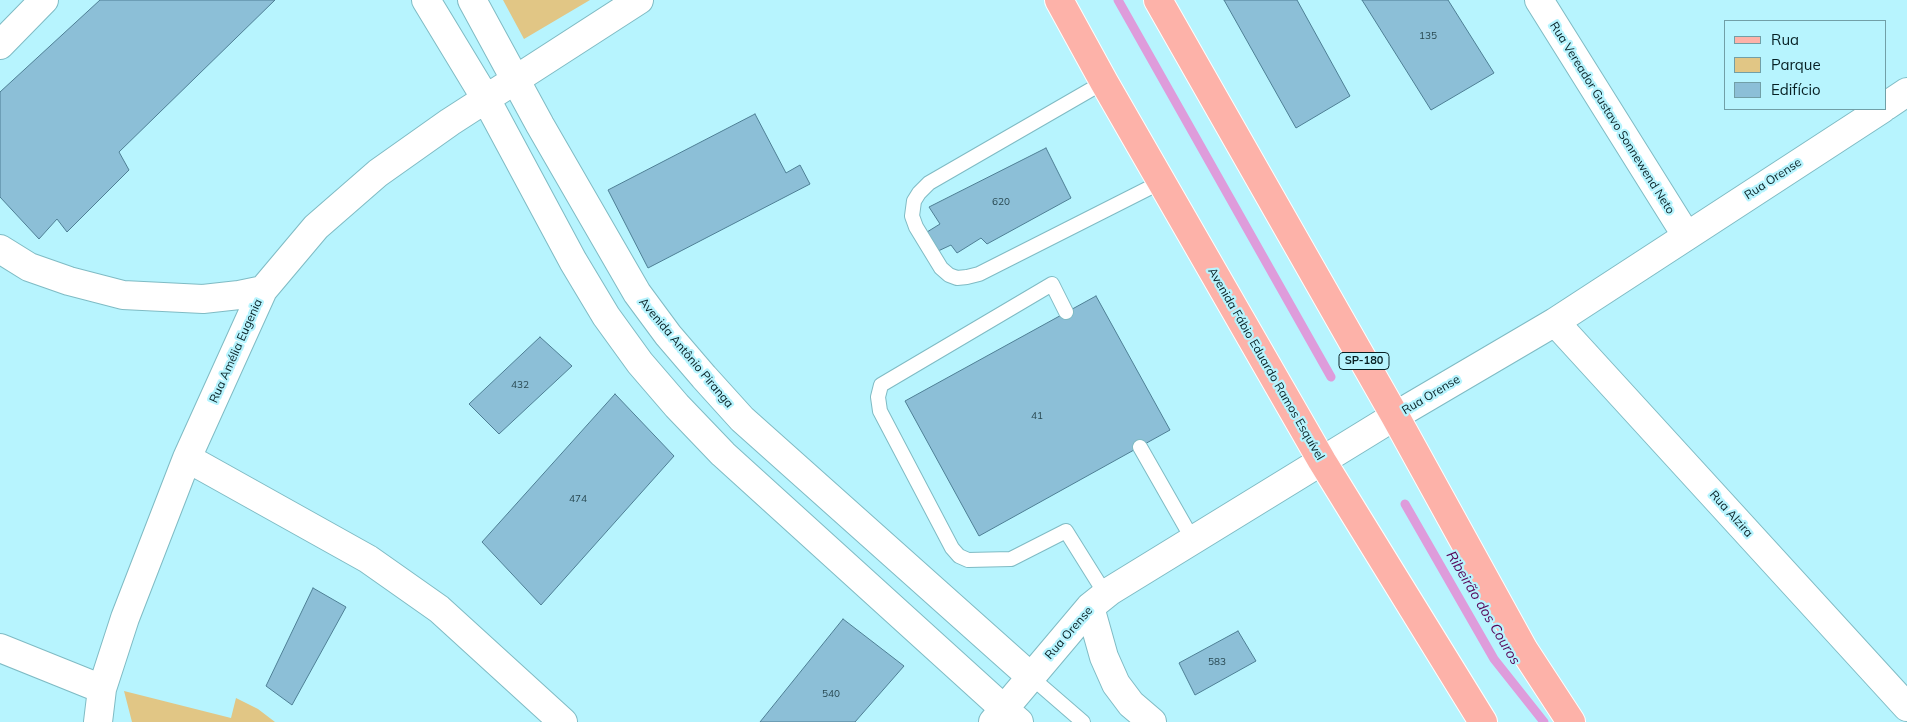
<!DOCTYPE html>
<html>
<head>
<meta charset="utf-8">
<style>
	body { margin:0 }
	#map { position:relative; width:1907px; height:722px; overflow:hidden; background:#b7f4fe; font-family:Mulish,sans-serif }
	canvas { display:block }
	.legend { position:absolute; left:1724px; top:20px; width:162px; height:90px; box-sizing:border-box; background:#b7f4fe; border:1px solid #719fa7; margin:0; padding:6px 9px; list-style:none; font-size:15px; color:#072024 }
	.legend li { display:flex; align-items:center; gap:10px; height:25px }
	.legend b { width:25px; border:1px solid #719fa7 }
</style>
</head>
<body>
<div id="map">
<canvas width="1907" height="722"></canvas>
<ul class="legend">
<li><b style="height:6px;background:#fdb2a9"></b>Rua</li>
<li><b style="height:14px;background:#e1c685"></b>Parque</li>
<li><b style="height:14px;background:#8cbfd7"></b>Edifício</li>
</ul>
</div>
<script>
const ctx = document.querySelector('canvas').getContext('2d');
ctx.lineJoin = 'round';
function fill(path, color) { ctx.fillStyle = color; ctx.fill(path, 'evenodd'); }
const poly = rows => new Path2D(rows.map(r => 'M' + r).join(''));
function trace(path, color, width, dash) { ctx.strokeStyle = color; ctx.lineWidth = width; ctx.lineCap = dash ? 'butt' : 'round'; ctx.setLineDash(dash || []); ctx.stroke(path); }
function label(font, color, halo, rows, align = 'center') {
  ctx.font = font + ' Mulish,sans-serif'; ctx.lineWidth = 4.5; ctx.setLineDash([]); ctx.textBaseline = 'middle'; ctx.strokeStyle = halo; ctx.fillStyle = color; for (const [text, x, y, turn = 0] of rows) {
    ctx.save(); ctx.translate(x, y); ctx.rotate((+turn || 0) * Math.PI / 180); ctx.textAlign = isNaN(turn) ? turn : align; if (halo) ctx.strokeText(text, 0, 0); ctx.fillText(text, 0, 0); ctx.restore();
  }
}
const green = poly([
	[503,0,590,0,524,39],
	[124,691,231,718,236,698,258,709,275,722,132,722]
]);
const stream = poly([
	[1118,0,1331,377],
	[1405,504,1494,659,1544,722]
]);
const building = poly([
	[100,0,275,0,119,152,129,170,67,232,57,219,39,239,0,197,0,92,100,0],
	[1224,0,1297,0,1350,96,1296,128,1224,0],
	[1362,0,1448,0,1494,73,1431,110,1362,0],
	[755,114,786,173,800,165,810,184,648,268,608,190,755,114],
	[1046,148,1071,198,987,244,981,238,957,253,951,245,936,252,927,232,940,224,929,207,1046,148],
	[1096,296,1170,430,979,536,905,401,1096,296],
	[540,337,572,366,499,434,469,404,540,337],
	[615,394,674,456,541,605,482,542,615,394],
	[313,588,346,607,292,705,266,686,313,588],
	[843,619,904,666,855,722,760,722,843,619],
	[1238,631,1256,661,1195,695,1179,663,1238,631]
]);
const service = poly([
	[1104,82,929,183,919,193,914,201,912,216,916,227,941,268,949,275,957,278,967,277,979,274,1161,182],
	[1066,312,1052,284,881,385,878,397,880,411,952,548,959,556,968,560,1011,559,1066,531,1106,595],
	[1140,447,1193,540],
	[1031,677,1083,722]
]);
const minor = poly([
	[426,0,486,99,573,261,606,316,640,363,677,406,723,454,1004,709,993,722],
	[472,0,540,125,637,293,668,335,704,377,742,419,1031,677],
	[1539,0,1686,235],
	[0,45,44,0],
	[1886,106,1907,92],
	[0,249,29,267,69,281,123,295,203,299,239,295,263,290],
	[1555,322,1907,707],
	[1395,416,1555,322,1882,109],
	[187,458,368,559,439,609,563,722],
	[0,648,102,689],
	[98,722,102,689,125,618,187,458,263,290,316,227,378,173,450,122,639,0]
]);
const secondary = poly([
	[1090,607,1104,657,1116,684,1131,704,1152,722],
	[1019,722,1004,709,1090,607,1110,591,1395,416]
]);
const primary = poly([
	[1059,0,1104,82,1322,461,1483,722],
	[1158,0,1395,416,1524,650,1571,722]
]);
const numberNames = [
	["135",1428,36],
	["620",1001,202],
	["432",520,385],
	["41",1037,416],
	["474",578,499],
	["583",1217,662],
	["540",831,694]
];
const shields = [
	[1364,361,50]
];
const shieldNames = [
	["SP-180",1364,361]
];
const streetNames = [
	["Rua Vereador Gustavo Sonnewend Neto",1612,118,58],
	["Rua Orense",1773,179,-33],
	["Rua Amélia Eugenia",236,351,-66],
	["Avenida Antônio Piranga",686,353,50],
	["Avenida Fábio Eduardo Ramos Esquível",1266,364,60],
	["Rua Orense",1431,395,-31],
	["Rua Alzira",1731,514,48],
	["Rua Orense",1069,633,-49]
];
const waterNames = [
	["Ribeirão dos Couros",1483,608,59]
];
fill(green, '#e1c685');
trace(stream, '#de9cdb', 9);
fill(building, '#8cbfd7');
trace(building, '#4e7f95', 1);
trace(service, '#7fbbc4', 16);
trace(minor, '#7fbbc4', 30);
trace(secondary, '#7fbbc4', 30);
trace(primary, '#fff', 30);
trace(service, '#fff', 14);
trace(minor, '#fff', 28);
trace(secondary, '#fff', 28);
trace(primary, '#fdb2a9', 28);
label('10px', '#284851', null, numberNames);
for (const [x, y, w] of shields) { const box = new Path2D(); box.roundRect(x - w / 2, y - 8.5, w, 17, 4); ctx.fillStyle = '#b7f4fe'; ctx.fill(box); trace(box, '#072024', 1); }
label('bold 11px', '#072024', null, shieldNames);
label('12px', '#072024', '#b7f4fe', streetNames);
label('italic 14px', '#570457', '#b7f4fe', waterNames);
</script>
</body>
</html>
